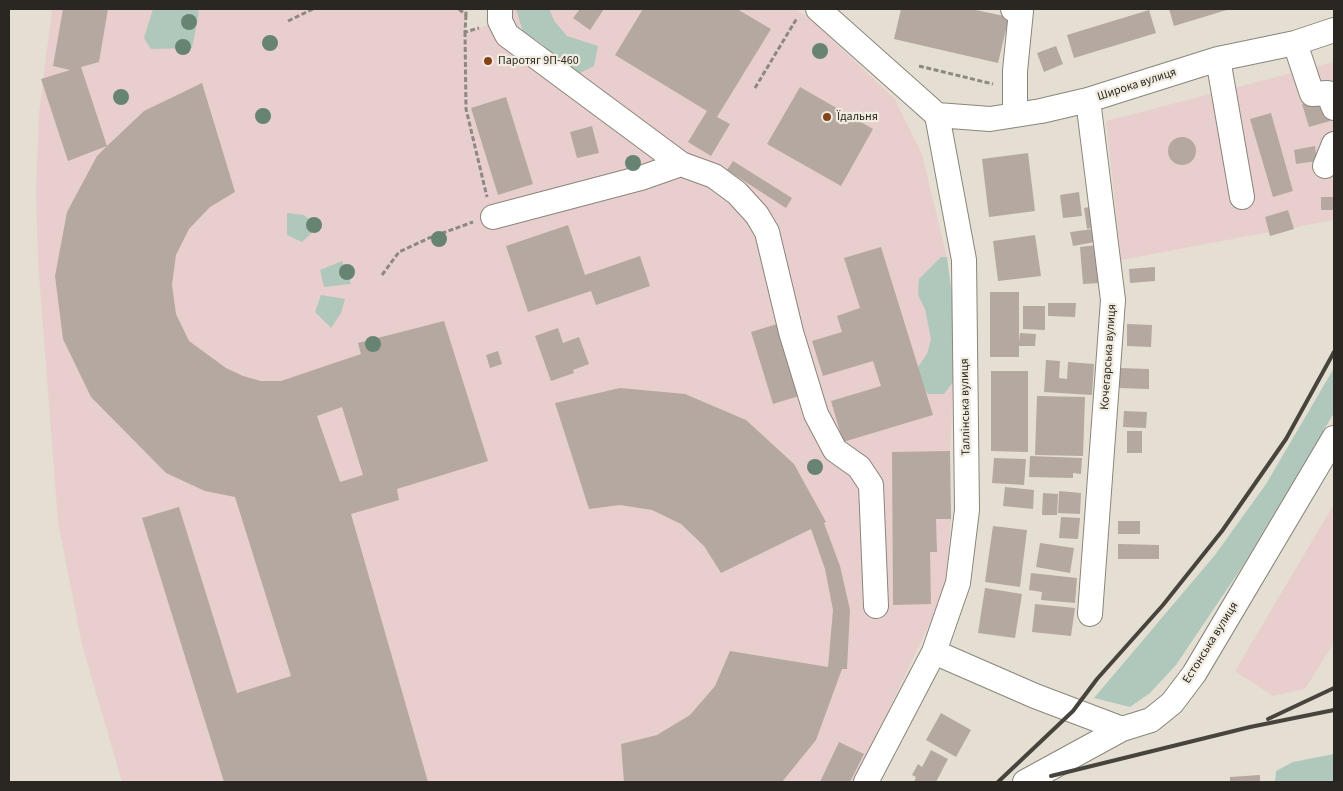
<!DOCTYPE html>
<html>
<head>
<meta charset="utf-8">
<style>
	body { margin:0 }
	#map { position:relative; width:1343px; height:791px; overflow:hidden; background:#e5dfd3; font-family:"Source Sans 3",sans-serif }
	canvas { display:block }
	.frame { position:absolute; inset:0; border:10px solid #2a2723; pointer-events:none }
</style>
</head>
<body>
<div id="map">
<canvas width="1343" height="791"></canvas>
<div class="frame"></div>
</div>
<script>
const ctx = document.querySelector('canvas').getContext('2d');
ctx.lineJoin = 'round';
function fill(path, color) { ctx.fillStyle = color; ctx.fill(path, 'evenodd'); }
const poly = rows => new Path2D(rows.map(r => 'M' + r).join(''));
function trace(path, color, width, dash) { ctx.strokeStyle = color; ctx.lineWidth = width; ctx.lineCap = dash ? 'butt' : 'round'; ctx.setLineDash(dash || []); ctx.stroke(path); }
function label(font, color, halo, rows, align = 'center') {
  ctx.font = font + ' "Source Sans 3",sans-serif'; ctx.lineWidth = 4.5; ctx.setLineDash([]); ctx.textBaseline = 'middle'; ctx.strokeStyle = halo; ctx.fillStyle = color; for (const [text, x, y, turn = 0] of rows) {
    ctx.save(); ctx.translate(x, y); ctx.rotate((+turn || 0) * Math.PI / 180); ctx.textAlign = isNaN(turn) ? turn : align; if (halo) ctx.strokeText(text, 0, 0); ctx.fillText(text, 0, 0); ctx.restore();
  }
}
const industrial = poly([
	[52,9,467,9,466,32,500,21,509,9,795,9,808,17,895,99,922,154,947,257,955,341,950,451,951,519,946,590,854,782,122,782,82,645,58,522,38,262,36,190,39,113],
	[1334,62,1334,220,1121,260,1106,121],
	[1334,504,1334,643,1305,689,1273,696,1235,671]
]);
const green = poly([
	[153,9,197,9,199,12,192,48,151,49,144,38],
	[516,9,549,9,555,22,567,36,598,46,594,66,576,75,541,43,523,32],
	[287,213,304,215,318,227,302,242,287,235],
	[941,257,947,257,955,318,952,350,953,382,944,394,928,394,919,382,918,367,927,354,931,339,925,309,918,295,919,279],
	[342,261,351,284,324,287,320,270],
	[321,295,345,299,341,313,331,328,315,312],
	[1334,368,1334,413,1242,567,1176,665,1150,693,1130,707,1094,698,1215,555,1266,484],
	[1334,754,1334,782,1275,782,1276,771,1293,762]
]);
const building = poly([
	[63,9,108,9,99,62,81,67,107,146,144,111,202,83,235,192,210,207,189,229,176,255,172,285,176,314,189,341,226,368,243,376,261,381,281,381,361,354,358,343,444,321,488,461,397,489,399,500,351,514,428,782,224,782,142,518,179,507,237,693,291,676,235,497,205,491,166,473,91,397,63,339,55,276,67,212,97,156,107,146,68,161,41,79,70,70,53,66],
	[342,407,363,475,340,482,317,416],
	[580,9,604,9,590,30,573,18],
	[643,9,737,9,771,29,717,117,730,124,711,156,688,142,707,111,615,55],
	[901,9,971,9,1009,17,998,63,894,39],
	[1169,9,1230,9,1174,26],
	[1149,10,1156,33,1074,58,1067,35],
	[1056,46,1063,64,1044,72,1037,53],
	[800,87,873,129,841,186,767,144],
	[506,97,533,184,498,195,471,108],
	[1324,98,1330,121,1309,127,1302,104],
	[1271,113,1293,191,1273,197,1250,119],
	[592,126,599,153,577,158,570,132],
	'1168 151a14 14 0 1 1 28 0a14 14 0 1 1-28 0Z',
	[1315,146,1317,161,1296,164,1294,150],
	[1028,153,1035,211,989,217,982,159],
	[733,161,792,198,786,208,727,170],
	[1079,192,1082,216,1063,218,1060,195],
	[1321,197,1334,197,1334,210,1321,210],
	[1094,206,1097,227,1087,229,1084,208],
	[1288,210,1294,229,1270,236,1265,217],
	[568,225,585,275,640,256,650,286,596,305,591,291,528,312,506,246],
	[1093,229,1095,242,1073,246,1070,232],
	[1035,235,1041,276,998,281,993,241],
	[1097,245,1100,283,1083,284,1080,247],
	[881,247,933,415,843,442,831,401,881,386,873,361,823,376,812,341,842,332,837,316,860,308,844,258],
	[1155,267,1155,281,1130,283,1129,269],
	[990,292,1019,292,1019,342,1020,333,1036,334,1035,346,1019,346,1019,357,990,357],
	[1048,303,1076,303,1075,317,1048,316],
	[1023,306,1045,306,1045,330,1023,329],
	[777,324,799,396,773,404,751,332],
	[1127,324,1152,325,1151,347,1127,346],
	[558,328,563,343,579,337,589,364,573,370,574,373,551,381,535,336],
	[498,351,502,364,490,368,486,355],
	[1046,360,1060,361,1059,378,1067,379,1068,362,1094,364,1092,395,1044,392],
	[1119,368,1149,369,1149,389,1118,388],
	[991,371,1028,371,1028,452,991,451],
	[620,388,685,394,746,420,794,464,826,522,824,523,840,566,850,610,847,669,842,669,816,740,782,782,624,782,621,744,657,735,690,715,715,686,730,651,828,667,833,610,825,569,811,529,721,573,704,546,681,524,652,510,620,505,589,509,555,403],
	[1037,396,1085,397,1083,456,1035,455],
	[1124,411,1147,412,1146,428,1123,427],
	[1127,431,1142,431,1142,453,1127,453],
	[950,451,951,519,936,519,937,552,930,552,931,604,893,605,892,452],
	[1030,456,1082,458,1081,474,1073,473,1073,478,1029,477],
	[994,458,1026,459,1024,485,992,483],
	[1005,487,1034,490,1033,509,1003,506],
	[1059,491,1081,493,1080,514,1058,513],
	[1043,493,1058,494,1057,515,1042,515],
	[1061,517,1080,518,1078,539,1059,538],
	[1118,521,1140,521,1140,534,1118,534],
	[993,526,1027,530,1020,587,985,582],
	[1040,543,1074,548,1070,573,1036,567],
	[1118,544,1159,545,1159,559,1118,559],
	[1031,573,1077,578,1075,603,1041,600,1042,592,1029,590],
	[985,588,1022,594,1015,638,978,633],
	[1035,604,1075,608,1071,636,1032,632],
	[941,713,971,730,956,757,926,740],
	[839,742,864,754,850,782,820,782],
	[931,750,948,759,936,782,914,782,916,777,912,775,918,764,922,767],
	[1260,775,1260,782,1230,782,1230,777]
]);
const path = poly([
	[459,9,466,15,466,9],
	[466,15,465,32,479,28],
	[288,21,313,9],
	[465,32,466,109,487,197],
	[919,66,993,84],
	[755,88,797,18],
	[382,275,399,252,429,238,473,222]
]);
const minor = poly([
	[500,9,500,21,507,35,681,164,714,176,737,193,757,215,767,232,791,332,816,414,835,450,859,467,871,485,876,606],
	[818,9,937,115,964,260,967,510,958,583,934,652,866,782],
	[1013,9,1021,11,1015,71,1015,115],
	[1295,43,1312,94,1328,93,1334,108],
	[1218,59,1242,197],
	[1088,100,1113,300,1090,614],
	[937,115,990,119,1041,111,1088,100,1218,59,1295,43,1334,30],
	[1325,166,1334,144],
	[493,217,641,178,681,164],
	[934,652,1035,696,1122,729],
	[1025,782,1122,729,1151,720,1172,703,1194,674,1334,438]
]);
const rail = poly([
	[1268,719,1334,688],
	[1051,776,1250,727,1334,710],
	[998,782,1073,711,1097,679,1163,605,1222,531,1286,439,1334,352]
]);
const trees = [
	[189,22],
	[270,43],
	[183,47],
	[820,51],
	[121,97],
	[263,116],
	[633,163],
	[314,225],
	[439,239],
	[347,272],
	[373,344],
	[815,467]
];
const markers = [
	[488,61,5,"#874219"],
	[827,117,5,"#874219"]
];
const poiNames = [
	["Паротяг 9П-460",498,61],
	["Їдальня",837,117]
];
const streetNames = [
	["Широка вулиця",1137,85,-18],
	["Кочегарська вулиця",1109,357,-86],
	["Таллінська вулиця",966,407,-91],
	["Естонська вулиця",1211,643,-58]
];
fill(industrial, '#e9cece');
fill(green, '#afc8bb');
fill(building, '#b4a8a1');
trace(minor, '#8a857a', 26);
trace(path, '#8d8880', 3, [5, 2.5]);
trace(minor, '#fff', 24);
trace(rail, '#47443e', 4);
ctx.fillStyle = '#678473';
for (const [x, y] of trees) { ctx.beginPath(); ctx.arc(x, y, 8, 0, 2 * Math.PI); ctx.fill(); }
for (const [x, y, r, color] of markers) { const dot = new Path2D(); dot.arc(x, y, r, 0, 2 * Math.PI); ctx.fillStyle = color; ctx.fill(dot); trace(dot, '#f2ece0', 2); }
label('12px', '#2a2723', '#f2ece0', poiNames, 'left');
label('12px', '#2a2723', '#f2ece0', streetNames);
</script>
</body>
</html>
